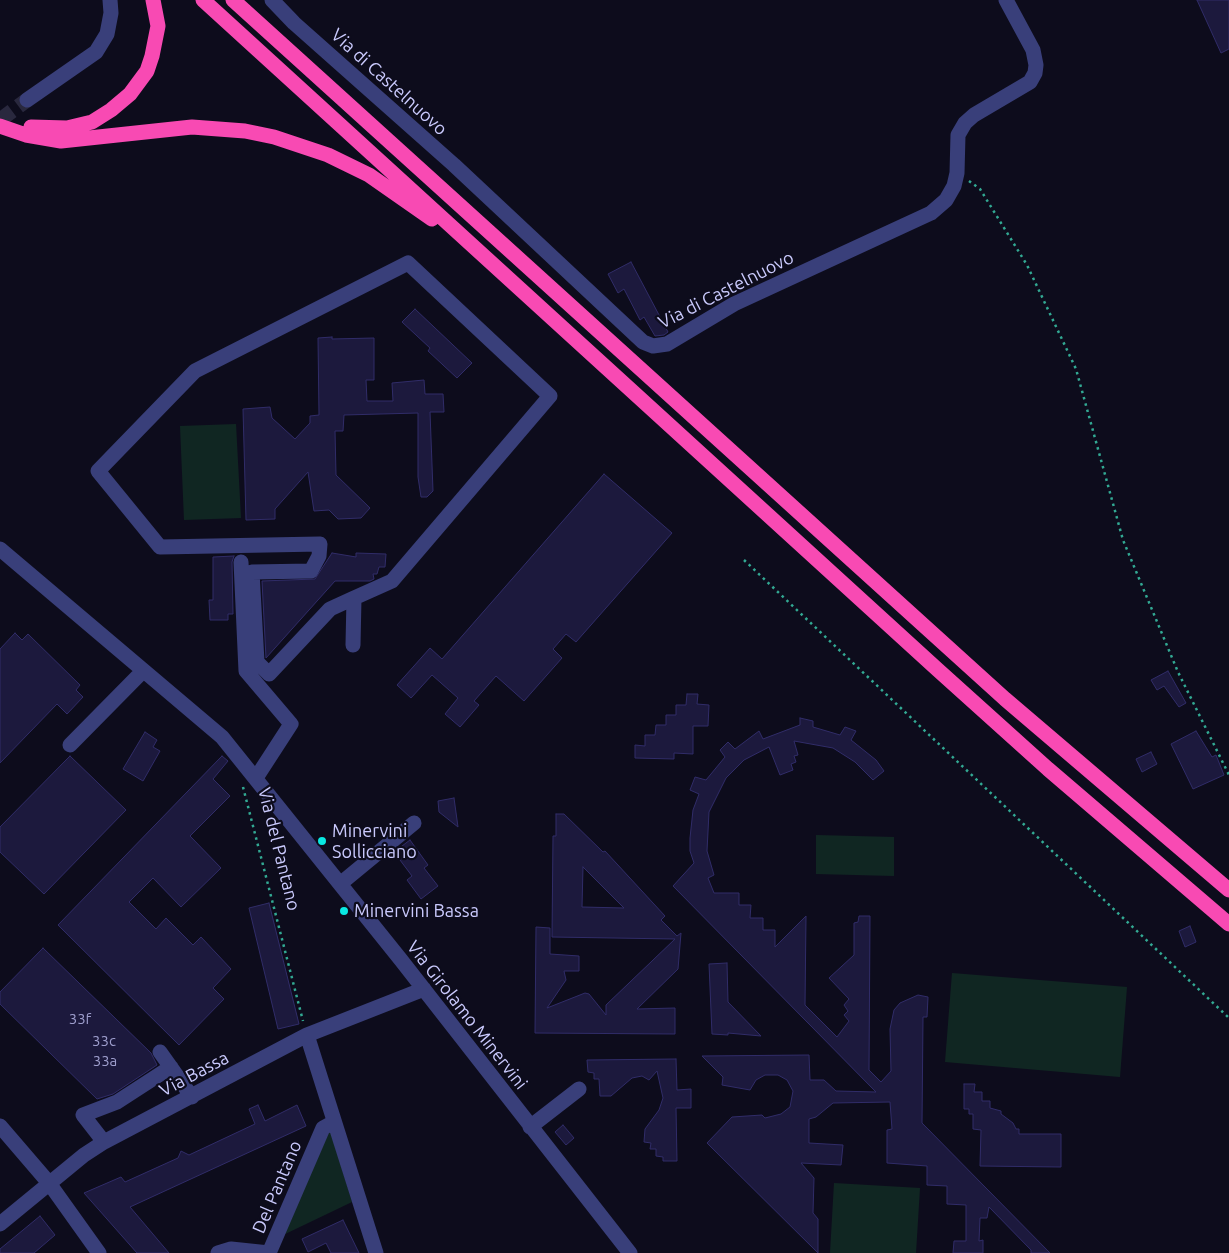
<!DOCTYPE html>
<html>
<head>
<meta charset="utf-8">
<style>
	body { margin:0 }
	canvas { display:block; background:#0d0c1c }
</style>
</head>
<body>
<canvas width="1229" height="1253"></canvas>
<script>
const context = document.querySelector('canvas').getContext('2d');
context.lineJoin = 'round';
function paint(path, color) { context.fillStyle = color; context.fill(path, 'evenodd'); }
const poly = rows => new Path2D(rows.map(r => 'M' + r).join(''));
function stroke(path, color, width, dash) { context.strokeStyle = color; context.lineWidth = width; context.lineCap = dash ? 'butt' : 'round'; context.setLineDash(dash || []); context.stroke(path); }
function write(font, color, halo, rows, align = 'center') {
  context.font = font + ' Ubuntu,sans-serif'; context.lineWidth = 4.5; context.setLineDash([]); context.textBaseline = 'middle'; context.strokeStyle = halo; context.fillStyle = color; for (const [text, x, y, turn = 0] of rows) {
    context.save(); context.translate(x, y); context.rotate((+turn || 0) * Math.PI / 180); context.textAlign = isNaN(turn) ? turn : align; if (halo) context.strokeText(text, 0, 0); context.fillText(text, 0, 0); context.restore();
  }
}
paint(poly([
	[236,424,241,518,184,520,180,426],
	[816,835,894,837,894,876,816,874],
	[952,973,1127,987,1120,1077,945,1062],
	[330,1130,352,1202,281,1236],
	[834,1183,920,1188,916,1253,830,1253]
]), '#102622');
const building = poly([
	[1197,0,1229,0,1229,49,1221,53,1197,0],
	[631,262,668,332,664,335,655,336,644,317,640,320,624,289,618,293,608,274,631,262],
	[415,309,472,363,457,378,428,351,430,348,402,322,415,309],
	[332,337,332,339,374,338,374,380,366,380,367,401,393,401,392,383,424,380,425,394,443,394,444,412,430,412,433,491,427,497,421,497,418,477,418,413,344,415,343,431,335,431,336,475,370,508,361,518,338,519,329,510,314,511,308,472,275,509,275,519,246,520,243,409,270,407,272,418,295,439,310,423,310,416,319,415,318,338,332,337],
	[604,474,672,533,576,642,566,634,553,649,562,658,524,701,496,676,474,701,479,705,460,727,445,714,458,698,432,675,411,698,397,685,430,648,442,659,604,474],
	[332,553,356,557,356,553,386,554,385,567,379,567,377,574,373,574,374,579,370,581,335,581,266,658,262,581,315,579,332,553],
	[234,556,232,562,233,614,228,614,228,620,210,620,209,600,213,600,213,557,234,556],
	[15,633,22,640,28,634,80,685,76,690,83,697,67,714,57,704,0,763,0,649,15,633],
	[1168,671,1186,703,1179,707,1164,686,1157,690,1151,680,1168,671],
	[687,694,698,694,697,704,709,705,708,726,693,726,693,754,674,753,674,759,635,758,635,745,645,746,645,735,655,735,656,725,666,725,666,715,676,715,676,705,686,705,687,694],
	[800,718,813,721,813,727,840,735,845,727,856,731,851,740,876,760,884,771,873,780,855,762,833,748,794,741,798,755,794,756,796,762,791,764,793,770,780,775,769,747,744,760,726,778,709,812,707,851,714,875,708,878,714,893,739,893,739,905,751,905,750,918,763,918,763,930,775,930,775,947,806,916,805,1005,837,1037,849,1021,844,1015,848,1011,844,1005,849,999,829,978,854,955,854,923,858,922,859,916,870,916,869,1070,881,1082,891,1071,890,1029,894,1010,900,1003,918,995,928,997,927,1017,923,1017,922,1123,1050,1253,1031,1253,1031,1250,989,1207,987,1218,980,1218,979,1241,983,1240,983,1253,953,1253,954,1241,966,1241,966,1205,947,1204,947,1186,927,1185,927,1166,887,1163,887,1130,892,1129,890,1102,833,1103,816,1117,809,1119,809,1143,843,1145,841,1165,801,1163,814,1178,813,1213,818,1219,818,1253,707,1143,732,1117,762,1115,765,1118,781,1114,790,1107,793,1091,787,1080,778,1075,765,1075,756,1080,750,1090,722,1085,723,1077,702,1056,809,1055,810,1080,824,1080,836,1091,876,1092,673,886,694,863,690,851,690,838,693,810,699,794,690,790,695,777,706,780,725,757,720,750,728,742,735,749,759,731,763,739,800,725,800,718],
	[1196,731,1212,757,1216,755,1224,775,1193,789,1171,744,1196,731],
	[145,732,157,740,153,747,160,751,143,781,123,769,145,732],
	[1151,752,1157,764,1142,772,1136,759,1151,752],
	[70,756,126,810,44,894,0,852,0,827,70,756],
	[222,756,228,761,213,779,230,796,190,836,221,868,181,907,153,878,129,902,156,929,166,918,193,945,201,937,231,969,213,988,224,999,179,1045,58,925,222,756],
	[454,798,458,827,439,812,438,801,454,798],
	[556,814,564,814,603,852,605,851,665,916,661,920,677,936,681,933,678,969,637,1009,675,1008,675,1034,535,1033,536,927,550,928,550,954,579,956,579,971,564,971,566,980,547,1008,585,993,589,994,606,1015,606,1005,675,939,552,937,553,836,556,836,556,814],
	[583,867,624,908,582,907,583,867],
	[410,840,428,865,424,868,438,886,421,899,407,880,412,876,394,852,410,840],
	[269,903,299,1024,278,1029,249,908,269,903],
	[1190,926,1196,942,1185,947,1179,931,1190,926],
	[43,948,151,1053,157,1065,113,1094,97,1099,0,1004,0,992,43,948],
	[727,963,728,1002,761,1036,728,1033,728,1035,712,1034,709,964,727,963],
	[676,1059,677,1090,691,1089,691,1108,676,1108,677,1161,663,1161,663,1157,656,1156,656,1149,650,1149,651,1143,644,1142,645,1129,659,1110,663,1098,657,1071,649,1080,642,1076,632,1078,611,1096,600,1096,599,1079,594,1079,594,1073,588,1072,587,1060,676,1059],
	[964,1084,975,1084,974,1092,982,1092,982,1101,990,1101,990,1108,1001,1111,1001,1114,1013,1123,1016,1129,1019,1129,1019,1134,1061,1134,1061,1167,980,1166,981,1130,973,1129,973,1114,969,1114,969,1109,964,1109,964,1084],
	[258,1105,265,1121,297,1105,306,1126,130,1207,169,1253,137,1253,84,1193,121,1177,125,1182,178,1158,181,1151,189,1155,255,1124,249,1109,258,1105],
	[563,1125,574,1138,566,1145,555,1132,563,1125],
	[40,1216,55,1235,34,1253,0,1253,0,1249,40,1216],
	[343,1220,359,1253,331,1253,326,1243,308,1252,302,1239,343,1220]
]);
paint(building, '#1c193d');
stroke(building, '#302c68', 1);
stroke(poly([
	[0,120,27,100]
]), '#29283e', 15, [15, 8]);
stroke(poly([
	[969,181,980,189,1027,265,1076,369,1123,540,1178,672,1229,775],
	[744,560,1229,1018],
	[243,787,303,1021]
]), '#32a993', 2.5, [2.5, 4]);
stroke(poly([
	[272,0,294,23,454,165,643,342,653,346,667,344,734,304,931,213,946,200,954,186,957,173,958,135,965,123,974,115,1030,82,1035,73,1036,65,1033,50,1006,0],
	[27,100,96,52,107,34,111,13,110,0],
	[0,549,222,737,401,960,630,1253],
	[241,562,246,671,291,724,256,778],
	[353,645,354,598,330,609,269,674,257,662,252,572,311,571,319,556,320,544,160,547,98,471,195,371,408,263,550,396,392,581,354,598],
	[70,745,143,671],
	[340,884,414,823],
	[307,1035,376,1253],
	[160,1052,192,1097],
	[0,1126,49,1183,99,1253],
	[530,1127,579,1089],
	[104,1142,83,1115,117,1102,171,1067],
	[0,1224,84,1155,104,1142,307,1035,424,989],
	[218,1253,231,1249,269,1253,323,1128,334,1122]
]), '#393f7a', 15);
stroke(poly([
	[203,0,938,670,1048,769,1229,924],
	[233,0,1005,699,1229,890],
	[0,126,26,135,61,141,192,127,245,131,274,137,328,155,369,175,432,219],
	[31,127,67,128,92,122,111,110,130,94,147,71,152,56,158,26,153,0]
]), '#f84ab3', 15);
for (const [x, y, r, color] of [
	[322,841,5,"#09e9e3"],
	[344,911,5,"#09e9e3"]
]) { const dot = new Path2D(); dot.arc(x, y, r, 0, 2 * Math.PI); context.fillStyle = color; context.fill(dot); stroke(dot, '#0d0c1c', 2); }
write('15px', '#9e9ecd', null, [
	["33f",80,1019],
	["33c",104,1041],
	["33a",105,1061]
]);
write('18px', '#cacafd', '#0d0c1c', [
	["Via di Castelnuovo",389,82,42],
	["Via di Castelnuovo",726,290,-27],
	["Via del Pantano",279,849,76],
	["Via Girolamo Minervini",467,1015,52],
	["Via Bassa",194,1074,-28],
	["Del Pantano",277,1187,-67]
]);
write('18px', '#cacafd', '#0d0c1c', [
	["Minervini",332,831],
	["Sollicciano",332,852],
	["Minervini Bassa",354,911]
], 'left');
</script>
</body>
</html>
